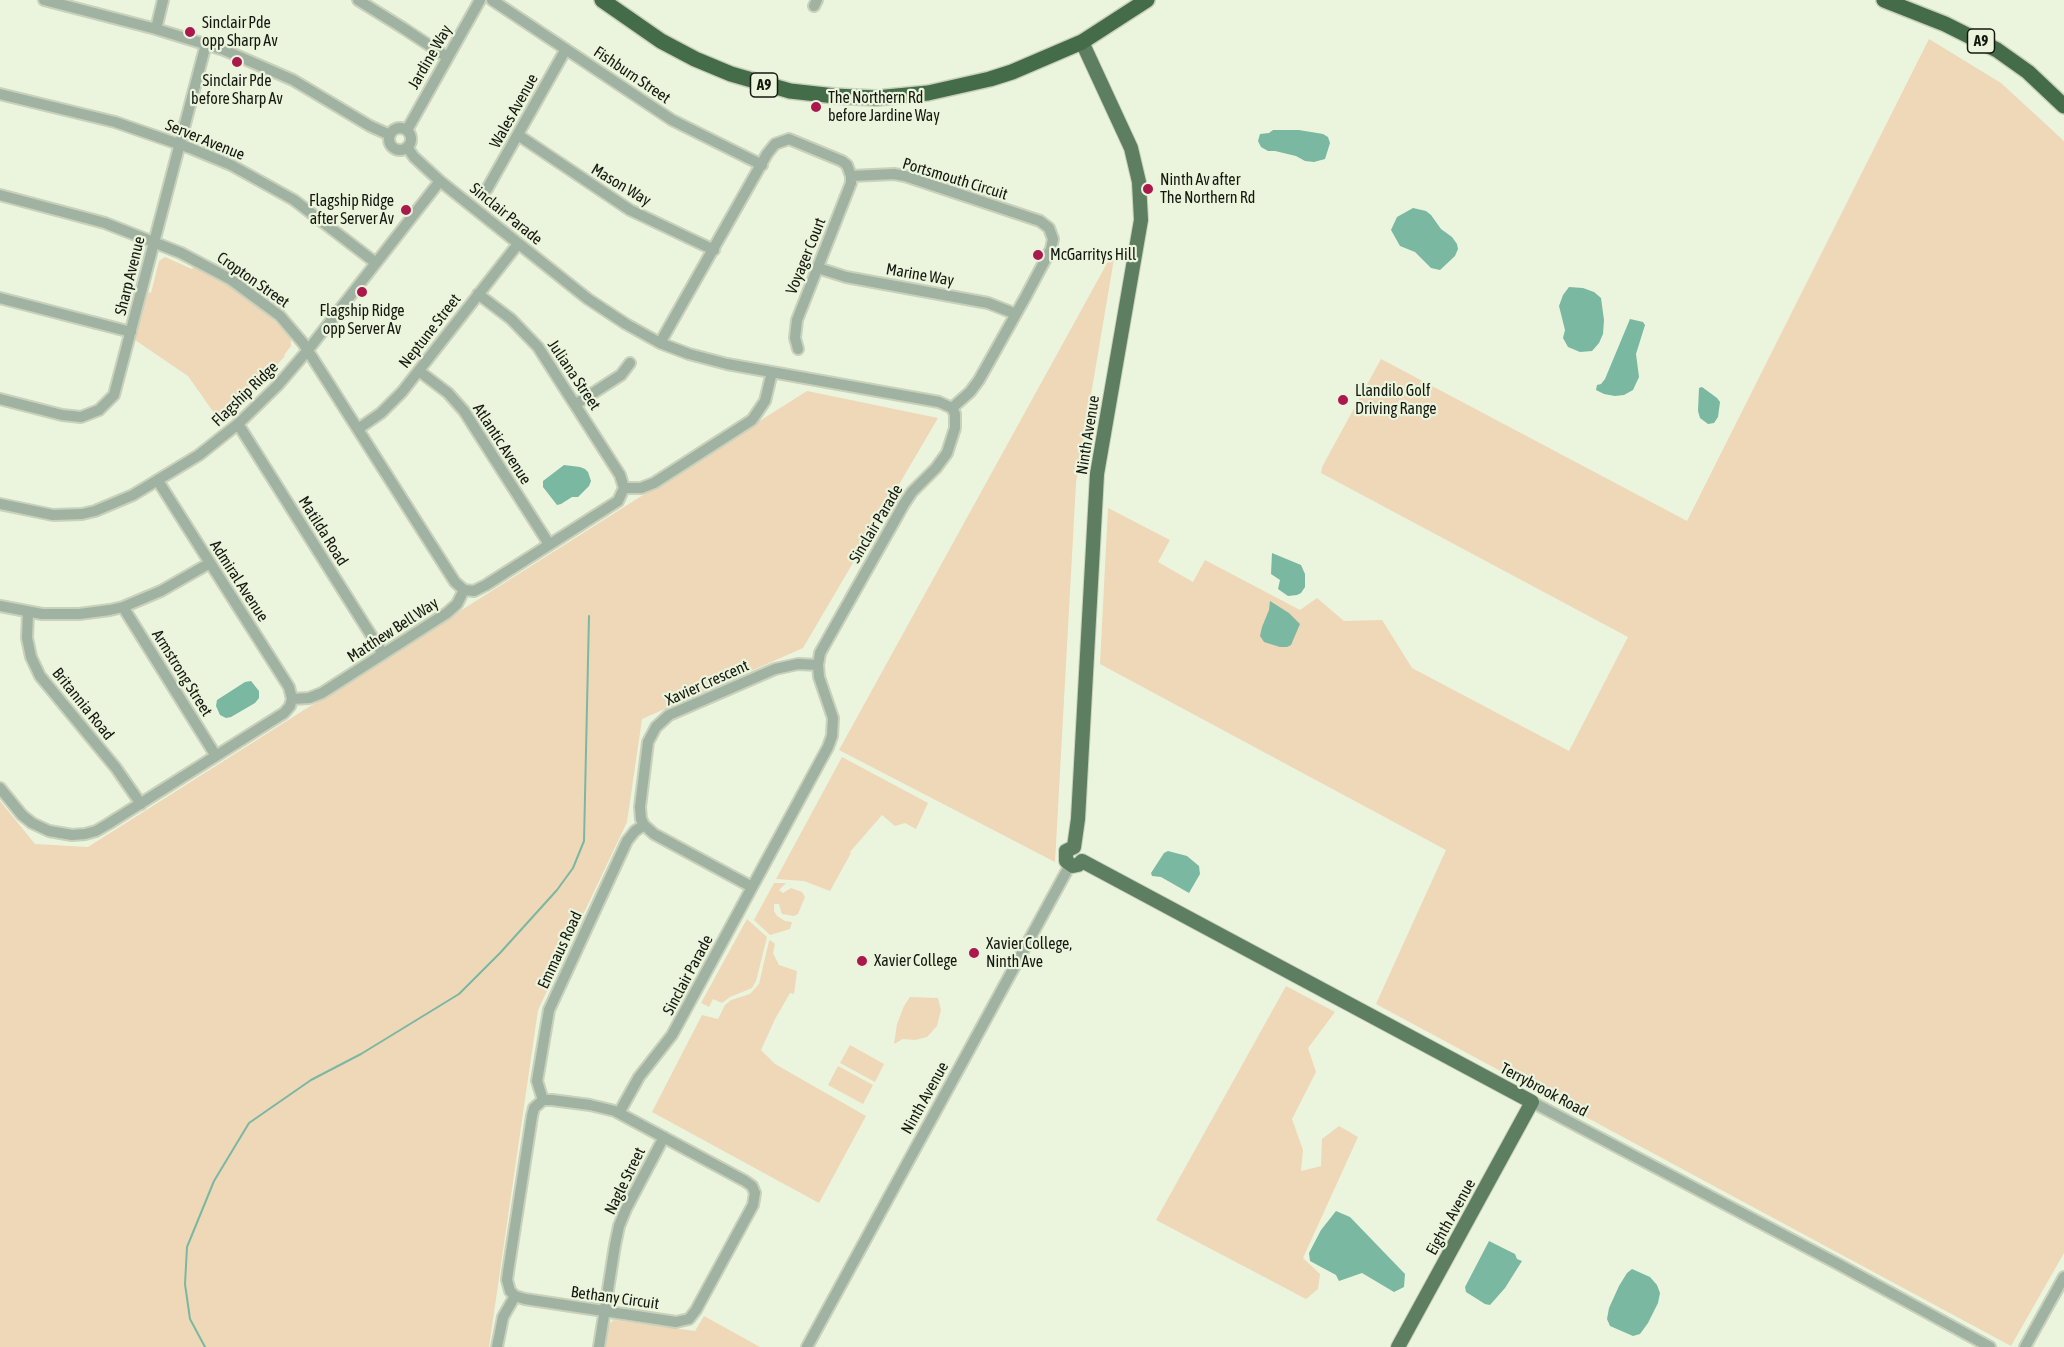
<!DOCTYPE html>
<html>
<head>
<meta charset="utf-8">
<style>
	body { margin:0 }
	canvas { display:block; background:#ebf4dc }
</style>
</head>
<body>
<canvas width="2064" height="1347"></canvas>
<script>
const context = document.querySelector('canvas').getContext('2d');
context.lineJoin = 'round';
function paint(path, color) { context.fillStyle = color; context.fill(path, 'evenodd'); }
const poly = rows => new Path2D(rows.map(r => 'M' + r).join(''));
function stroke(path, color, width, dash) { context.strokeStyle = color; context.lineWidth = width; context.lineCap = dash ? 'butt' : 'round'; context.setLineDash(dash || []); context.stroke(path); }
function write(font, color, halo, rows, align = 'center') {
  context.font = font + ' "Asap Condensed",sans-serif'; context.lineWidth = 4.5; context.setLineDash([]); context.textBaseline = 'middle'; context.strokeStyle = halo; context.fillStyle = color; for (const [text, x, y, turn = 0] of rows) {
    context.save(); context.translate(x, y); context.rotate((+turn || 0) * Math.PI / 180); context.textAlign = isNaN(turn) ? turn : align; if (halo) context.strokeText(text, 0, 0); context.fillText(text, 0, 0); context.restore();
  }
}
paint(poly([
	[1929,39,2001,83,2064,141,2064,1253,2011,1346,1376,1004,1446,850,1100,664,1108,508,1170,540,1158,562,1193,582,1205,560,1300,610,1317,598,1344,621,1382,620,1412,668,1569,751,1628,637,1321,473,1322,467,1381,359,1687,521],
	[1116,247,1076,483,1055,862,839,750],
	[165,257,192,269,194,266,241,293,260,307,291,337,291,346,284,355,285,356,244,400,219,420,188,376,135,340,148,292,151,293,159,261],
	[807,391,938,418,803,648,642,719,627,822,538,1010,489,1347,0,1347,0,801,35,844,88,847],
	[842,757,928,803,916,829,905,823,895,826,882,815,850,852,851,853,830,891,804,881,776,879],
	[774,883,786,883,779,890,783,893,791,888,802,892,805,897,798,914,794,916,782,914,779,904,774,904,774,911,777,916,785,921,792,922,790,929,770,935,754,920],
	[747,919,767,937,756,981,752,988,730,997,722,1003,713,999,709,1007,701,1003],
	[770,940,775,944,773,953,779,965,797,971,794,994,790,993,775,1019,761,1050,775,1064,866,1116,819,1203,652,1112,702,1015,718,1019,725,1005,731,1000,750,994,759,984,769,941],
	[1286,986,1335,1012,1308,1048,1316,1072,1292,1119,1303,1150,1301,1171,1321,1166,1322,1139,1339,1126,1358,1137,1303,1258,1320,1274,1318,1289,1306,1299,1156,1220],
	[910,997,938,998,941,1010,937,1026,927,1037,915,1040,903,1039,894,1044,897,1024,904,1006],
	[850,1045,884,1064,875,1082,840,1063],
	[838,1066,873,1085,863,1104,828,1085],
	[704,1316,760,1347,605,1347,608,1327,611,1322,614,1320,695,1331]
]), '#eed8b8');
paint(poly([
	[1273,130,1299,130,1323,134,1328,137,1330,143,1325,159,1314,162,1305,161,1296,156,1275,151,1268,151,1261,147,1258,141,1260,134,1269,133],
	[1413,208,1426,211,1431,215,1441,229,1452,237,1457,244,1458,249,1455,256,1440,270,1431,268,1415,252,1400,246,1391,230,1397,217],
	[1569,287,1583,288,1594,292,1601,298,1604,320,1603,334,1599,343,1592,351,1580,352,1568,347,1563,338,1565,330,1559,306,1563,295],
	[1630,319,1643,322,1645,325,1636,354,1639,377,1633,390,1624,395,1615,396,1604,394,1596,390,1597,385,1601,384,1605,379],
	[1702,387,1717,398,1720,402,1718,417,1714,423,1708,424,1700,418,1698,411,1699,388],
	[564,465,580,467,585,469,588,472,591,481,589,486,578,497,572,497,561,504,557,505,543,487,543,481],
	[1272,553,1301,565,1305,574,1305,587,1301,593,1297,595,1288,596,1278,589,1280,580,1271,574],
	[1270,601,1289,613,1300,624,1291,645,1287,647,1280,647,1264,642,1260,636,1262,627,1269,610],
	[251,681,259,691,259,698,255,703,231,717,226,718,220,715,216,706,217,700,245,682],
	[1168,851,1187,856,1199,866,1200,874,1189,893,1161,877,1152,876,1151,873,1164,853],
	[1336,1211,1350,1217,1405,1274,1404,1287,1394,1292,1362,1273,1339,1281,1336,1275,1310,1261,1309,1253,1321,1230],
	[1489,1241,1515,1254,1517,1259,1522,1261,1505,1288,1490,1305,1485,1304,1466,1292,1465,1287],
	[1632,1269,1650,1277,1657,1285,1660,1293,1658,1303,1648,1323,1640,1334,1633,1336,1610,1326,1607,1319,1609,1308,1619,1286,1627,1273]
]), '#7ab8a2');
stroke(poly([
	[205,1347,190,1319,185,1284,187,1247,214,1181,249,1123,311,1080,361,1054,459,994,500,953,557,890,573,868,584,841,589,616]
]), '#7ab8a2', 2);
const minor = poly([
	[44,0,156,29,224,50,293,80,370,126,390,135],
	[358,0,403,28,447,57],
	[492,0,672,120,762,165],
	[814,6,817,0],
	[156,29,163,0],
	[0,94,115,122,190,148,231,165,294,200,376,263],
	'389 139a11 11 0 1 1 22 0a11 11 0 1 1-22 0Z',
	[407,130,480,0],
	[518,135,630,210,714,250],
	[407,147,414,157,440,181,588,299,626,324,660,343,689,354,727,364,939,402,952,408,955,414,955,428,947,453,936,468,912,492,904,504,820,653,818,665,819,677,833,718,832,736,828,747,672,1035,639,1077,619,1113],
	[487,189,566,49],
	[0,195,105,223,181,253,230,279,280,316,303,343,455,582,464,590],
	[818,268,846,277,988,303,1016,314],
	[478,294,511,319,538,347,620,475,624,488],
	[0,298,131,332],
	[660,343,767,154,775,144,789,139,842,161,847,165,851,176,894,174,905,176,1040,221,1049,228,1053,239,1051,249,1026,296,979,380,970,392,952,408],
	[798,349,795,338,797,320,851,183,851,176],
	[419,371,448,393,464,411,549,544],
	[0,399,62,415,81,417,99,410,114,395,206,44],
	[576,404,621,375,630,363],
	[238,424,383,654],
	[358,429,381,413,402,392,518,244],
	[158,481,289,687,292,699],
	[0,504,53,515,82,514,95,511,133,495,199,455,238,424,278,385,308,350,440,181],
	[0,606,42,614,79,614,110,610,123,607,161,591,210,563],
	[123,607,216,756],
	[28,613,27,638,31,657,40,676,116,768,141,804],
	[0,788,22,815,32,823,49,831,72,835,85,834,96,831,108,824,284,713,290,706,292,699,309,698,322,693,447,613,457,604,464,590,474,591,486,585,618,501,624,488,641,488,654,483,752,420,765,401,772,372],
	[752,887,654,834,644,825,641,819,640,807,648,742,656,727,669,715,775,669,798,664,818,665],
	[543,1100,552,1100,590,1105,615,1111,745,1181,752,1186,755,1193,753,1205,696,1310,689,1319,676,1322,525,1299,515,1296,510,1291,507,1280,508,1272,532,1116,534,1108,543,1100],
	[543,1100,537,1081,549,1010,627,841,635,831,644,825],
	[1532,1102,1838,1264,1990,1347],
	[497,1347,503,1317,515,1296],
	[599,1347,615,1245,619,1226,626,1209,664,1137],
	[807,1347,1070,865],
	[2025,1347,2064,1277]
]);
const major = poly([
	[1074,847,1078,819,1097,474,1141,220,1139,182,1131,148,1082,42],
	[1074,847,1066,851,1066,861,1073,866,1078,865,1082,861],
	[1082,861,1532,1102,1398,1347]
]);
const highway = poly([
	[602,0,661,41,695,59,731,74,790,91,835,96,876,98,928,93,990,79,1012,72,1082,42,1147,0],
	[1884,0,1945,24,1997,50,2028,72,2064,106]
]);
stroke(minor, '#c9d1bb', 14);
stroke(major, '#c9d1bb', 16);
stroke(highway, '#c9d1bb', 18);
stroke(minor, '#a0b2a1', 10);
stroke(major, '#5d7e60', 14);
stroke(highway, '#456c48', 15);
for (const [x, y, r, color] of [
	[190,32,6,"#ab184c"],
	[237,62,6,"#ab184c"],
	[816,107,6,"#ab184c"],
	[1148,189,6,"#ab184c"],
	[406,210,6,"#ab184c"],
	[1038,255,6,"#ab184c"],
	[362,292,6,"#ab184c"],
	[1343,400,6,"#ab184c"],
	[974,953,6,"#ab184c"],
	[862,961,6,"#ab184c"]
]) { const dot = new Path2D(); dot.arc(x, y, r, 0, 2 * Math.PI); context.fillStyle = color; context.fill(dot); stroke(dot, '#ebf4dc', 2); }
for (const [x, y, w] of [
	[1981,41,27],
	[764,85,27]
]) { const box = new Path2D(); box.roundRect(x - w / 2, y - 12, w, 24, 4.5); context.fillStyle = '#ebf4dc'; context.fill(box); stroke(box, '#15180f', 1.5); }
write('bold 15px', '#15180f', null, [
	["A9",1981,41],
	["A9",764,85]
]);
write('16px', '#15180f', '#ebf4dc', [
	["Sinclair Pde",202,23],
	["opp Sharp Av",202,41],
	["Sinclair Pde",237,81,"center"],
	["before Sharp Av",237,99,"center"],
	["The Northern Rd",828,98],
	["before Jardine Way",828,116],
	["Ninth Av after",1160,180],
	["The Northern Rd",1160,198],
	["Flagship Ridge",394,201,"right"],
	["after Server Av",394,219,"right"],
	["McGarritys Hill",1050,255],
	["Flagship Ridge",362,311,"center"],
	["opp Server Av",362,329,"center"],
	["Llandilo Golf",1355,391],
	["Driving Range",1355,409],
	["Xavier College,",986,944],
	["Ninth Ave",986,962],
	["Xavier College",874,961]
], 'left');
write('16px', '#15180f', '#ebf4dc', [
	["Jardine Way",430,57,-60],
	["Fishburn Street",632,75,34],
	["Wales Avenue",514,111,-61],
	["Server Avenue",205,140,22],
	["Portsmouth Circuit",955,179,17],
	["Mason Way",621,185,31],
	["Sinclair Parade",506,214,39],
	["Voyager Court",806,256,-68],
	["Marine Way",920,275,10],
	["Sharp Avenue",130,276,-76],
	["Cropton Street",253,280,35],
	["Neptune Street",430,331,-52],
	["Juliana Street",574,375,56],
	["Flagship Ridge",245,394,-44],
	["Ninth Avenue",1088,435,-81],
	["Atlantic Avenue",502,444,57],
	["Sinclair Parade",876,524,-59],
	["Matilda Road",323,531,58],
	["Admiral Avenue",239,581,57],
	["Matthew Bell Way",393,630,-33],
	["Armstrong Street",182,673,58],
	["Xavier Crescent",707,683,-24],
	["Britannia Road",83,704,51],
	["Emmaus Road",560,950,-65],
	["Sinclair Parade",688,975,-62],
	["Terrybrook Road",1544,1090,28],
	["Ninth Avenue",925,1098,-61],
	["Nagle Street",625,1181,-64],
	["Eighth Avenue",1451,1217,-61],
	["Bethany Circuit",615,1298,8]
]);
</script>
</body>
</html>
